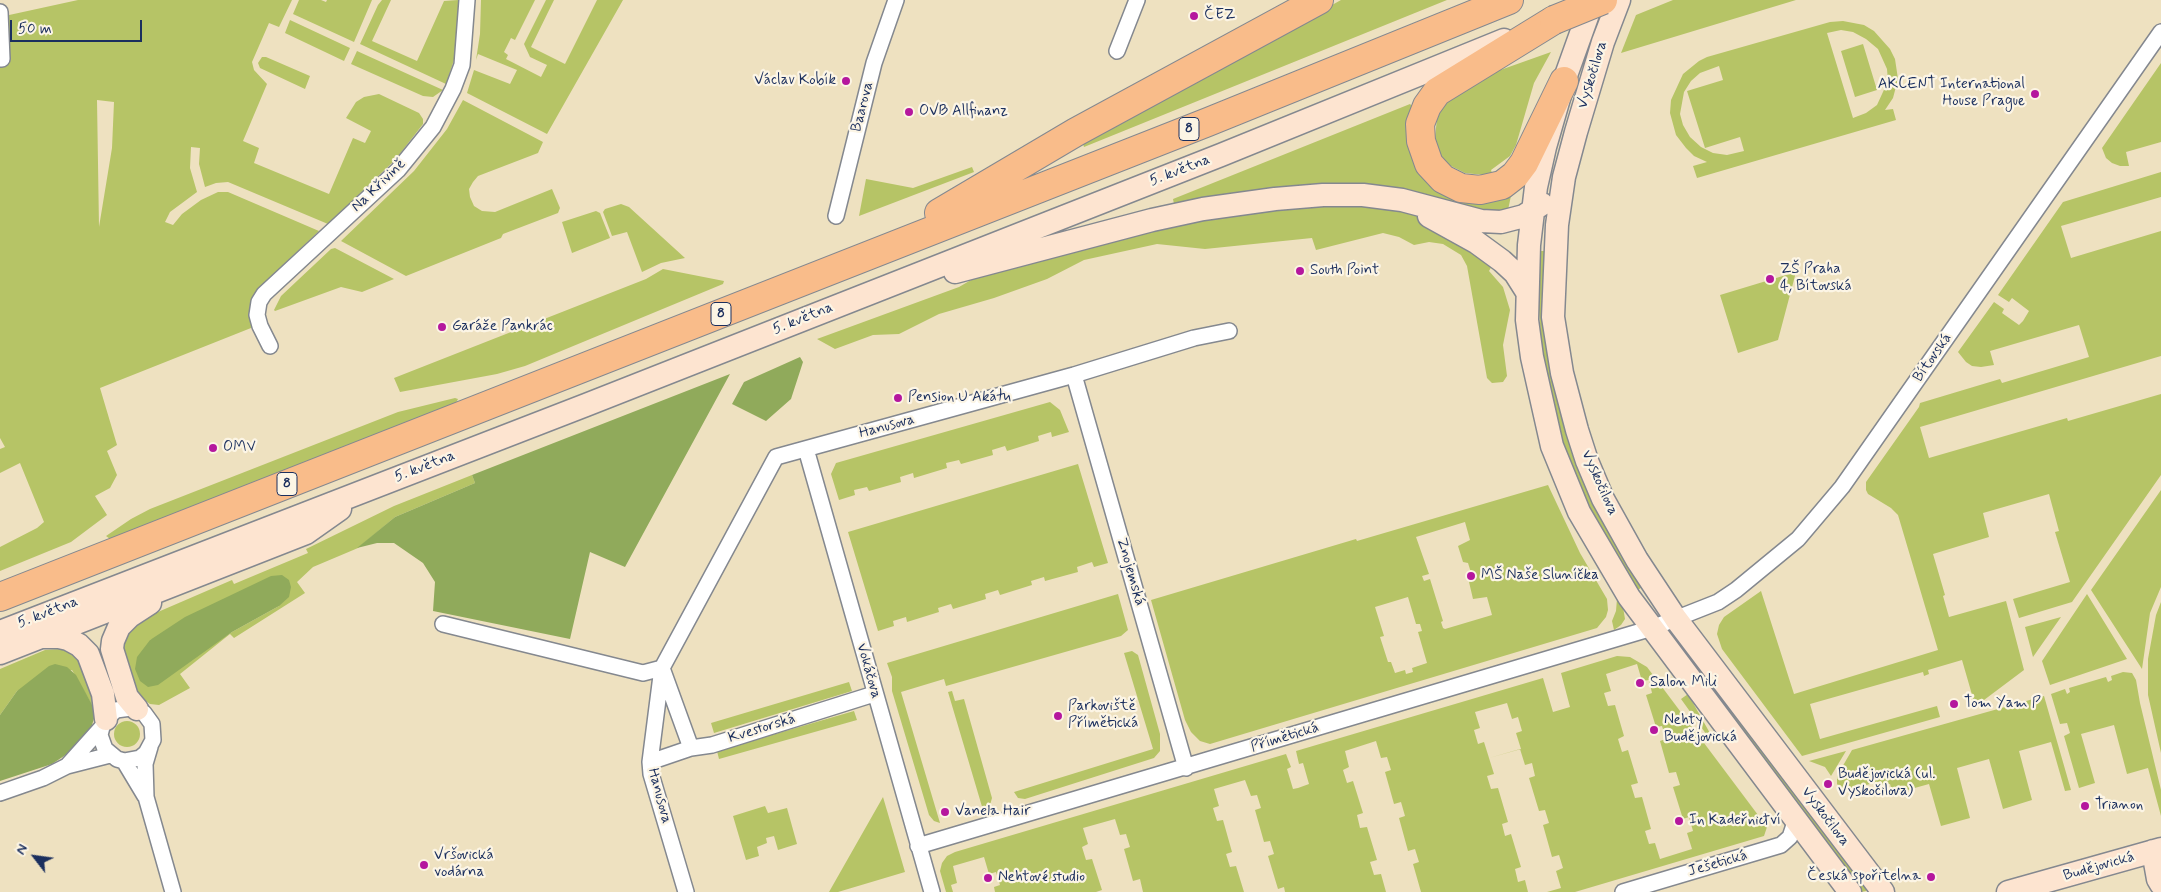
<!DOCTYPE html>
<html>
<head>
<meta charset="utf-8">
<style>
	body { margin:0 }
	#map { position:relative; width:2161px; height:892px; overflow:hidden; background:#eee1c0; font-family:Mynerve,sans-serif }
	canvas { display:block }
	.north { position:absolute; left:10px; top:832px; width:50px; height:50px; -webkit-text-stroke:4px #fcf5e5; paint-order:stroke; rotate:300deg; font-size:14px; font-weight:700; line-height:20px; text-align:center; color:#1b2f5e }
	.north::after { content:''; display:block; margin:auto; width:18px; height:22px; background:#1b2f5e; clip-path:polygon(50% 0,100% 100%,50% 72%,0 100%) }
	.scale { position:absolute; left:10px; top:20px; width:132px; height:22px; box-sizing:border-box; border:2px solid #1b2f5e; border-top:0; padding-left:6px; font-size:15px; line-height:18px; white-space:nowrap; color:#1b2f5e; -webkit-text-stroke:4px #fcf5e5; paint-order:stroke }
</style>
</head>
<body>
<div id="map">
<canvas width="2161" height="892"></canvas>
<div class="north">N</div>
<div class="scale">50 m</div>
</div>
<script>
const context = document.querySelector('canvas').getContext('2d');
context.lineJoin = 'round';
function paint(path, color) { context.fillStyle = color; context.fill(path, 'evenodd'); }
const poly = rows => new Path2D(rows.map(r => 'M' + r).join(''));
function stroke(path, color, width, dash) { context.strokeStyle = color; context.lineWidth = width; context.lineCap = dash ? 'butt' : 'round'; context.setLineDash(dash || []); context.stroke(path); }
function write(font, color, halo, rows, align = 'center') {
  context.font = font + ' Mynerve,sans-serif'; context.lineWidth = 4.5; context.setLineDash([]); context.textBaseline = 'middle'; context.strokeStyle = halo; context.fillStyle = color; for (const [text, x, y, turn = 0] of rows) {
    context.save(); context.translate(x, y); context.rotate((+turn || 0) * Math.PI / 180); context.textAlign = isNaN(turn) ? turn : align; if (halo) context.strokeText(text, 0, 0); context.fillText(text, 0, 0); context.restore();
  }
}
paint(poly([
	[78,0,292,0,279,27,269,23,252,62,254,70,267,84,243,141,259,148,254,163,329,194,353,138,365,143,371,131,346,118,356,102,364,97,379,94,419,113,423,119,423,124,395,160,328,224,228,182,216,183,205,187,199,164,200,148,191,147,190,168,197,192,170,212,165,222,173,225,182,214,201,200,218,192,228,192,319,231,264,283,251,314,251,328,100,388,117,445,107,451,117,475,110,488,95,496,107,515,71,542,0,571,0,547,37,528,44,522,20,463,0,473,0,449,5,447,0,438,0,17],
	[97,100,114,102,112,148,99,227],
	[299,0,321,0,326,2,327,0,372,0,354,42,293,14],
	[382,0,391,0,372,41,417,61,444,1,458,0,459,27,455,57,446,84,360,44,378,5],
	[481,0,535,0,515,40,511,38,504,52,508,55,506,59,541,77,547,65,530,57,524,44,546,0,554,0,531,47,565,64,597,0,623,0,547,134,467,93,474,70,510,84,517,70,478,54,476,60,480,34],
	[1341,0,1447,0,1084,147,1083,144],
	[1673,0,1796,0,1621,53,1636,15],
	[290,20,350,48,344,61,285,33],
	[1843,21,1864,25,1874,31,1890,49,1895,59,1898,79,1893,98,1885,110,1893,109,1896,120,1697,178,1693,166,1707,162,1694,156,1686,148,1676,135,1670,113,1671,100,1683,74,1699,61,1707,57,1830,22],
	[1841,30,1853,32,1866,39,1878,49,1887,69,1888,81,1877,105,1866,113,1853,118,1827,33],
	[1719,66,1723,80,1687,91,1705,148,1740,137,1744,151,1727,155,1713,153,1701,147,1690,137,1683,125,1680,114,1684,92,1691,81,1700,73],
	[1863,44,1877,90,1855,97,1841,51],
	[357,51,443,90,433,97,423,96,351,64],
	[1551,52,1534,83,1516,145,1510,156,1491,170,1492,173,1484,175,1465,173,1449,165,1441,156,1435,138,1437,118,1447,101,1475,79],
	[262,57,266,57,310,76,305,89,260,68,258,63],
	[2161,63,2161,142,2126,152,2129,166,2120,166,2112,163,2106,158,2102,148],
	[463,100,543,142,538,153,478,176,473,182,469,189,470,197,474,206,482,211,495,212,552,189,560,208,558,213,503,234,501,238,406,276,341,241,414,171,447,129],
	[1410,104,1413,107,1416,163,1512,191,1508,210,1494,211,1465,207,1382,186,1349,184,1267,189,1174,204,1173,199],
	[972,167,974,172,859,216,866,179,913,188],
	[2161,172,2161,197,2061,226,2071,258,2161,231,2161,356,1920,427,1929,458,2067,418,2068,421,2161,394,2161,475,2072,602,2019,618,2013,599,2070,582,2055,532,2059,531,2049,494,1983,513,1989,537,1933,554,1945,595,1943,596,1949,617,2006,601,2024,670,1980,703,1975,705,1962,660,1928,670,1929,674,1924,676,1923,672,1810,704,1820,739,1937,706,1940,717,1802,756,1722,649,1717,634,1719,625,1724,617,1761,591,1794,694,1938,650,1898,515,1891,508,1868,494,1866,490,1866,482,1919,407,1920,403,2000,379,2002,383,2089,357,2079,325,1990,351,1994,365,1981,367,1972,366,1966,362,1958,352,1994,302,2004,309,2002,313,2019,325,2023,321,2029,311,2012,298,2009,302,1998,295,2063,202],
	[621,204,629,207,685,258,661,263,642,272,627,232,612,236,603,212,605,209],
	[1344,204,1391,209,1413,215,1431,222,1493,264,1489,271,1503,287,1510,310,1503,345,1507,376,1503,382,1492,383,1487,378,1467,266,1461,255,1443,244,1429,242,1414,245,1399,237,1383,233,1316,250,1312,238,1205,249,1157,244,1084,260,1047,279,994,298,939,314,899,334,873,335,835,349,817,339,959,287,971,280,1098,242,1235,214],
	[596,211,600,213,610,238,572,253,562,222],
	[335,248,394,279,362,292,341,287,275,311,274,310,281,296,331,249],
	[1539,251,1546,251,1546,312,1643,586,1637,591,1594,519,1578,484,1559,431,1542,351,1538,296],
	[663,269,724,281,723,284,525,366,497,374,400,392,394,378,646,279],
	[1796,272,1778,340,1738,353,1720,295],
	[455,398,458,399,456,403,110,539,106,536,131,519,150,509,398,412],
	[1050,402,1060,410,1069,432,1052,437,1051,432,1038,436,1039,441,1007,451,1005,446,992,450,993,455,961,464,959,460,946,463,947,468,914,478,913,473,900,477,901,482,869,491,867,487,854,490,855,495,839,500,831,474,836,463],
	[1078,464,1108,563,1094,567,1092,562,1077,567,1078,572,1045,581,1044,577,1031,581,1032,585,1000,595,998,590,985,594,986,599,953,609,951,604,938,608,939,612,907,622,906,617,893,621,894,626,878,631,848,532],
	[472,475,475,483,395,517,358,548,313,567,297,582,305,593,234,638,230,634,180,674,190,688,159,705,150,704,136,694,122,642,126,632,144,618,232,580,234,584,308,553,306,549,394,506],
	[279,606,232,632,205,649,150,640],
	[1548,485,1580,553,1607,599,1608,610,1606,617,1597,628,1210,744,1200,741,1191,732,1185,720,1151,600,1356,539,1357,541],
	[1465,522,1470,540,1458,546,1463,562,1468,563,1473,579,1469,582,1473,599,1487,597,1492,615,1445,629,1443,628,1441,622,1443,621,1430,579,1424,581,1422,576,1429,574,1416,537],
	[1408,597,1416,624,1420,624,1422,631,1418,632,1427,663,1412,668,1413,672,1406,674,1405,670,1395,673,1391,662,1388,662,1380,637,1384,636,1375,607],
	[2161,490,2161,587,2150,613,2142,669,2091,590],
	[1118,594,1128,630,1121,636,946,686,944,679,901,692,940,823,934,821,929,815,892,691,892,677,887,663],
	[2087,594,2127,659,2050,685,2042,661],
	[1617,599,1623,607,1625,619,1621,625,1614,630,1612,621,1616,611],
	[2161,602,2161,753,2148,695,2148,659,2156,615],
	[2061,617,2033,657,2025,627],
	[60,649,74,652,84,666,96,712,72,670,17,691,0,715,0,669,45,650],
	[1132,651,1138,655,1160,734,1160,751,1154,758,1025,799,1018,798,1014,792,1153,749,1124,653],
	[1691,655,1867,888,1866,891,1861,892,1686,657],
	[1617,656,1630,657,1647,667,1767,827,1764,836,1575,892,1547,892,1561,888,1556,871,1563,868,1559,855,1552,857,1543,825,1549,823,1545,810,1539,811,1529,778,1535,776,1532,763,1525,765,1520,749,1489,758,1494,774,1487,776,1491,789,1498,788,1508,822,1502,824,1505,836,1511,834,1521,867,1515,869,1518,882,1525,880,1528,892,1421,892,1413,864,1419,862,1415,849,1408,851,1399,818,1405,816,1401,802,1394,804,1385,772,1391,770,1387,757,1381,758,1376,741,1345,751,1349,767,1343,770,1347,783,1353,781,1363,813,1357,815,1360,828,1367,827,1377,860,1370,862,1374,875,1381,874,1386,892,1285,892,1284,887,1278,889,1268,856,1274,854,1270,841,1264,842,1255,810,1261,808,1257,795,1251,796,1245,780,1214,789,1219,806,1213,808,1217,821,1223,820,1232,852,1226,854,1230,867,1236,866,1244,892,1143,892,1140,879,1133,881,1124,849,1130,847,1126,834,1120,835,1115,819,1083,828,1088,844,1082,847,1086,860,1092,859,1102,890,1096,892,995,892,994,887,1000,885,996,872,989,874,984,857,953,866,957,883,951,885,953,892,946,892,940,871,942,863,947,856,955,852,1286,754,1291,767,1287,769,1293,789,1298,788,1309,784,1303,763,1299,764,1296,751,1543,678,1553,712,1570,707,1561,673],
	[1637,664,1642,681,1649,680,1652,693,1646,695,1656,727,1662,726,1666,739,1660,741,1669,773,1676,772,1680,785,1673,787,1683,819,1689,817,1693,831,1687,833,1692,849,1660,859,1655,843,1649,844,1645,831,1651,829,1642,797,1635,798,1631,785,1638,783,1628,750,1622,752,1618,739,1624,736,1615,705,1608,706,1604,693,1611,691,1606,674],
	[1507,703,1512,719,1518,717,1522,731,1516,733,1521,749,1489,758,1484,742,1478,744,1474,730,1480,728,1475,712],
	[2123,672,2132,673,2136,680,2140,703,2161,790,2161,816,2148,768,2127,774,2114,725,2081,734,2095,783,2079,788,2064,736,2070,733,2067,723,2060,724,2051,694,2065,689,2067,694,2070,692,2069,688,2106,677,2108,682,2112,680,2111,676],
	[849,682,852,691,714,733,711,723],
	[952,691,955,701,964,699,992,798,990,805,983,810,948,692],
	[1688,694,1711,735,1709,738,1681,699],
	[2044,696,2071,790,2065,791,2051,742,2019,751,2032,800,2003,809,1989,759,1957,768,1970,818,1941,826,1929,784,1893,794,1890,784,1883,785,1881,781,1844,791,1837,784,1837,776,1852,750],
	[854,711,857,720,719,759,717,751],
	'114 734a13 13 0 1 1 26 0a13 13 0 1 1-26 0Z',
	[1846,751,1831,776,1825,767,1809,761],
	[883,797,905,872,838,892,829,892],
	[765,806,768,813,787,808,797,844,778,850,774,836,766,838,767,843,757,847,759,856,746,860,733,816]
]), '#b6c466');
paint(poly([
	[800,357,803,362,791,399,766,421,732,404,744,382],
	[730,374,625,567,590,552,570,639,433,611,435,582,423,563,394,543,377,543,357,548,395,517,475,483,472,475],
	[282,575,289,580,291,587,289,597,279,606,232,632,158,685,148,687,140,681,135,669,137,657,150,640,185,617,271,576],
	[55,664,67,667,76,675,96,712,89,735,82,744,52,764,0,781,0,715,17,691,49,666]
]), '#90aa5b');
const street = poly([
	[1117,51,1137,0],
	[0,59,2,59,0,12],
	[836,216,874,63,896,0],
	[270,346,260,326,257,315,259,302,264,294,398,170,433,127,453,89,462,65,467,0],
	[1074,375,1186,768],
	[806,449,932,892],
	[443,624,643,673,662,668,691,748],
	[150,747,145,764,146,797,173,892],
	[124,761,145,796],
	[650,762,691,748,712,745,874,694],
	[67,766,102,727,106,719,116,710,131,708,144,713,152,724,153,740,146,753,140,758,124,761,117,759,105,749,100,735,102,727],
	[0,793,43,778,67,766,110,755],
	[918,846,1652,628,1718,602,1736,590,1798,539,1842,487,2161,32],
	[686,892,651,774,650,762,662,668,776,457,1074,375,1194,338,1229,331],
	[1623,892,1781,845,1790,837,1794,825,1793,817]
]);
const secondary = poly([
	[1593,0,1564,81,1545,147,1536,187,1529,245,1527,320,1532,357,1552,446,1579,512,1629,597,1850,892],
	[1619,0,1603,42,1576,132,1564,177,1557,225,1553,317,1562,373,1577,430,1587,461,1603,499,1637,560,1676,619,1883,892],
	[1429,216,1476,242,1502,261,1515,273,1527,292],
	[955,272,1152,220,1203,209,1275,199,1323,195,1363,195,1402,200,1481,221,1501,222,1524,216,1542,204],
	[0,632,586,405,1221,155,1504,40],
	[43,637,59,637,68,639,79,645,88,654,103,694,106,719],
	[0,653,306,533,340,509],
	[137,709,127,697,112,649,113,641,119,627,130,616,150,603],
	[2153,851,2158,879,2161,884],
	[2008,892,2161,849]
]);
const highway = poly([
	[1554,20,1437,92,1427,106,1420,124,1421,141,1429,164,1443,179,1461,188,1480,190,1502,185,1515,175,1524,163,1564,81],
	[939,213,1076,132,1319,0],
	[0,597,1208,122,1509,0]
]);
stroke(street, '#84888f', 18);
stroke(secondary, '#84888f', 25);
stroke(highway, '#84888f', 30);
stroke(street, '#fff', 15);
stroke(secondary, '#fde4d0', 22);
stroke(highway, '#f9bc8a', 28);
const highwayBridge = poly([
	[1554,20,1603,0]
]);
stroke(highwayBridge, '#84888f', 30, []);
stroke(highwayBridge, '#f9bc8a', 28);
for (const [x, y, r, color] of [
	[1194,16,5,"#b5179e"],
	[846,81,5,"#b5179e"],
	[2035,94,5,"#b5179e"],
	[909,112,5,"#b5179e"],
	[1300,271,5,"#b5179e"],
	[1770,279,5,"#b5179e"],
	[442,327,5,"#b5179e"],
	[898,398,5,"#b5179e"],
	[213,448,5,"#b5179e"],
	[1471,576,5,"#b5179e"],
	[1640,683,5,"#b5179e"],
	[1954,704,5,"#b5179e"],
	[1058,716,5,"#b5179e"],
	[1654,730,5,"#b5179e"],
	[1828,784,5,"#b5179e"],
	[2085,806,5,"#b5179e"],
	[945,812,5,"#b5179e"],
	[1679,821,5,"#b5179e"],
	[424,865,5,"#b5179e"],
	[1931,877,5,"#b5179e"],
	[988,878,5,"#b5179e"]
]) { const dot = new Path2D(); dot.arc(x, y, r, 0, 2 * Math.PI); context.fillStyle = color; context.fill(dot); stroke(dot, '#fcf5e5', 2); }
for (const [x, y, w] of [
	[1189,129,20],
	[721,314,20],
	[287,484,20]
]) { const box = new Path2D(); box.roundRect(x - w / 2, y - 11.5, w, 23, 4); context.fillStyle = '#fcf5e5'; context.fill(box); stroke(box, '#1b2f5e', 1); }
write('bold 14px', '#1b2f5e', null, [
	["8",1189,129],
	["8",721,314],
	["8",287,484]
]);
write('15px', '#1b2f5e', '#fcf5e5', [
	["ČEZ",1204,16],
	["Václav Kobík",836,81,"right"],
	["AKCENT International",2025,85,"right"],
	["House Prague",2025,102,"right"],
	["OVB Allfinanz",919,112],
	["ZŠ Praha",1780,270],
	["4, Bítovská",1780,287],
	["South Point",1310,271],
	["Garáže Pankrác",452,327],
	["Pension U Akátu",908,398],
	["OMV",223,448],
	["MŠ Naše Sluníčka",1481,576],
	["Salon Mili",1650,683],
	["Tom Yam P",1964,704],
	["Parkoviště",1068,707],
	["Přímětická",1068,724],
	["Nehty",1664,721],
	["Budějovická",1664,738],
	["Budějovická (ul.",1838,775],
	["Vyskočilova)",1838,792],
	["Trianon",2095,806],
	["Vanela Hair",955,812],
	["In Kadeřnictví",1689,821],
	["Vršovická",434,856],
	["vodárna",434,873],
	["Česká spořitelna",1921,877,"right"],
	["Nehtové studio",998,878]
], 'left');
write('15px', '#1b2f5e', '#fcf5e5', [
	["Vyskočilova",1593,75,-73],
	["Baarova",863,107,-76],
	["5. května",1180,171,-21],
	["Na Křivině",379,186,-44],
	["5. května",803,319,-22],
	["Bítovská",1933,358,-55],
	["Hanusova",887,427,-15],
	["5. května",425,467,-21],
	["Vyskočilova",1599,483,66],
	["Znojemská",1130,572,74],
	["5. května",48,613,-21],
	["Vokáčova",868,671,74],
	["Kvestorská",762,729,-17],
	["Přímětická",1285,738,-17],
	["Hanusova",659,796,75],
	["Vyskočilova",1825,817,53],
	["Ješetická",1718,864,-16],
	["Budějovická",2099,867,-16]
]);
</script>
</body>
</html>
